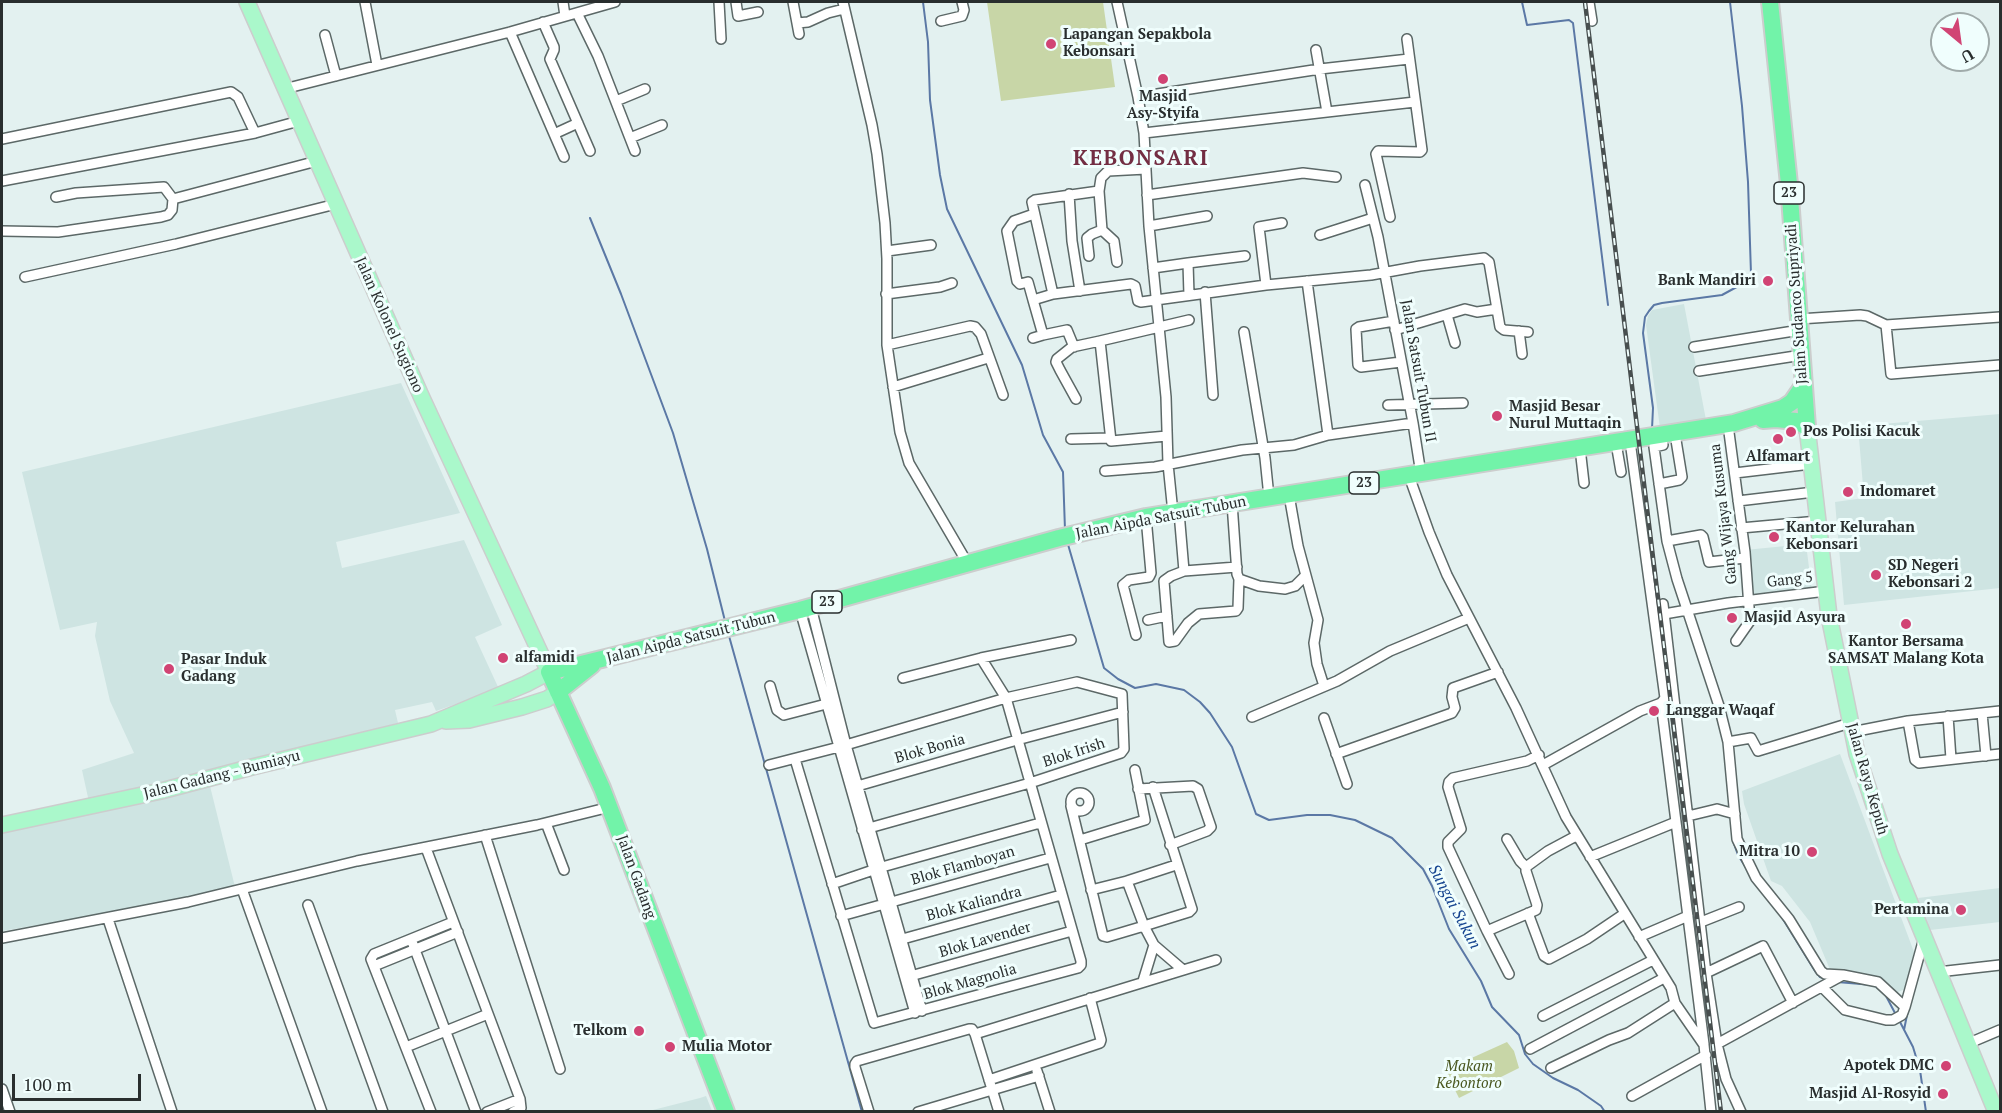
<!DOCTYPE html>
<html>
<head>
<meta charset="utf-8">
<style>
	body { margin:0 }
	#map { position:relative; width:2002px; height:1113px; overflow:hidden; background:#e3f1f0; font-family:"PT Serif",serif }
	canvas { display:block }
	.frame { position:absolute; inset:0; border:3px solid #292e2e; pointer-events:none }
	.north { position:absolute; left:1930px; top:12px; width:60px; height:60px; box-sizing:border-box; background:#f0fefd; border:2px solid #a0abaa; border-radius:50%; rotate:151deg; font-size:16px; font-weight:700; line-height:24px; text-align:center; color:#292e2e }
	.north::after { content:''; display:block; margin:auto; width:21px; height:27px; background:#d14474; clip-path:polygon(50% 0,100% 100%,50% 72%,0 100%) }
	.scale { position:absolute; left:12px; top:1074px; width:129px; height:27px; box-sizing:border-box; border:3px solid #292e2e; border-top:0; padding-left:8px; font-size:18px; line-height:21px; white-space:nowrap; color:#292e2e; -webkit-text-stroke:4px #f0fefd; paint-order:stroke }
</style>
</head>
<body>
<div id="map">
<canvas width="2002" height="1113"></canvas>
<div class="frame"></div>
<div class="north">U</div>
<div class="scale">100 m</div>
</div>
<script>
const context = document.querySelector('canvas').getContext('2d');
context.lineJoin = 'round';
function paint(path, color) { context.fillStyle = color; context.fill(path, 'evenodd'); }
const poly = rows => new Path2D(rows.map(r => 'M' + r).join(''));
function stroke(path, color, width, dash) { context.strokeStyle = color; context.lineWidth = width; context.lineCap = dash ? 'butt' : 'round'; context.setLineDash(dash || []); context.stroke(path); }
function write(font, color, halo, rows, align = 'center') {
  context.font = font + ' "PT Serif",serif'; context.lineWidth = 6; context.setLineDash([]); context.textBaseline = 'middle'; context.strokeStyle = halo; context.fillStyle = color; for (const [text, x, y, turn = 0] of rows) {
    context.save(); context.translate(x, y); context.rotate((+turn || 0) * Math.PI / 180); context.textAlign = isNaN(turn) ? turn : align; if (halo) context.strokeText(text, 0, 0); context.fillText(text, 0, 0); context.restore();
  }
}
paint(poly([
	[1684,304,1706,420,1660,428,1646,325,1648,316,1652,310],
	[401,383,460,513,336,542,342,568,464,540,502,625,475,637,499,689,436,711,432,702,395,710,398,723,89,802,82,770,134,753,110,701,95,636,97,622,60,630,22,472],
	[2000,414,2000,588,1844,605,1835,502,1864,498,1858,426],
	[1806,544,1812,591,1751,599,1745,550],
	[1840,754,1914,952,1907,988,1896,993,1883,981,1868,975,1831,972,1810,922,1782,886,1771,881,1744,804,1742,791],
	[209,782,235,887,85,917,2,931,2,831],
	[2000,888,2000,922,1930,930,1918,898],
	[706,1096,712,1111,649,1111,700,1098]
]), '#cee4e2');
paint(poly([
	[987,2,1103,2,1115,87,1001,101],
	[1507,1042,1514,1051,1519,1068,1459,1098,1445,1070]
]), '#c8d6a7');
stroke(poly([
	[923,2,928,42,930,100,940,175,947,209,1022,365,1043,435,1063,472,1065,530],
	[1522,2,1527,25,1569,20,1573,23,1608,305],
	[590,218,621,294,673,433,707,549,725,621],
	[1652,429,1653,408,1643,333,1645,317,1649,311,1654,305,1662,303,1722,295,1744,283,1751,274,1748,182,1742,106,1730,2],
	[1067,541,1104,668,1118,679,1135,688,1156,684,1184,690,1200,702,1210,713,1232,747,1256,814,1269,820,1307,815,1330,815,1355,820,1392,838,1423,869,1432,886,1449,929,1481,981,1492,1007,1519,1035,1525,1054,1533,1064,1553,1078,1578,1090,1601,1106,1605,1112],
	[729,636,862,1112],
	[1733,841,1738,855,1748,871],
	[1781,916,1815,971,1820,977,1826,979],
	[1837,982,1873,985,1879,988],
	[1885,994,1896,1015],
	[1899,1020,1913,1047,1920,1070,1926,1112],
	[1904,1030,1908,1010]
]), '#5b78a5', 2);
const street = poly([
	[365,2,377,65],
	[563,2,565,16],
	[719,2,721,39],
	[736,2,738,16,758,12],
	[793,2,799,34],
	[843,2,872,125,877,154,885,223,887,259,887,345,900,432,909,463,968,564],
	[1117,2,1138,97,1144,133,1149,226,1166,397,1168,464,1173,513],
	[1589,2,1592,21],
	[577,13,598,56,635,151],
	[941,21,962,16,964,10,962,2],
	[543,22,554,47,554,50,550,59,590,151],
	[797,23,808,22,828,13,844,9],
	[510,32,564,157],
	[325,35,336,76],
	[1316,50,1327,112,1415,102],
	[284,89,510,32,615,2],
	[1138,97,1320,69,1409,59],
	[616,101,645,89],
	[1144,133,1327,112],
	[554,134,578,123],
	[630,138,662,125],
	[2,139,231,92,238,97,255,133],
	[2,181,255,133,299,121],
	[1365,185,1378,237,1413,423,1421,474],
	[1069,194,1072,241,1080,291],
	[1147,195,1303,173,1336,177],
	[56,197,76,193,164,187,173,199],
	[1034,214,1014,221,1007,231,1017,281,1020,284,1028,282,1033,300,1053,294,1131,284,1135,286,1138,301,1141,302,1266,285,1371,275,1420,266,1484,258,1489,262,1500,327,1504,330,1528,332],
	[1390,217,1376,154,1378,151,1420,152,1422,150,1407,39],
	[1149,226,1207,216],
	[2,231,58,232,161,217,168,215,172,210,173,199,317,161],
	[1320,235,1373,218],
	[887,251,931,245],
	[1089,256,1087,238,1092,234,1102,230],
	[1117,262,1114,241,1102,230,1099,191,1101,178,1108,171,1146,169],
	[1153,268,1188,263],
	[25,277,176,244,336,204],
	[1307,281,1328,435],
	[1266,285,1259,227,1282,223],
	[1205,292,1213,395],
	[886,294,940,287,952,283],
	[1053,294,1032,202,1035,200,1099,191],
	[1189,295,1188,263,1245,256],
	[1033,300,1043,335,1033,338],
	[1447,315,1455,343],
	[1799,319,1860,315,1867,316,1886,325,2000,317],
	[1394,321,1359,327,1356,329,1358,365,1361,367,1401,362],
	[1886,325,1891,374,2000,365],
	[1395,330,1465,309,1477,312,1497,309],
	[1519,331,1522,354],
	[1244,332,1265,458,1269,497],
	[1043,335,1067,330,1074,347],
	[887,345,970,326,975,327,981,334,1003,395],
	[1694,347,1800,330],
	[1699,371,1802,355],
	[893,387,988,358],
	[1076,399,1060,370,1056,362,1057,359,1072,347,1100,341],
	[1388,405,1463,403],
	[1728,425,1745,552,1750,621,1736,641],
	[1167,436,1111,441,1100,341,1189,320],
	[1661,436,1663,445,1654,447,1667,541,1677,579,1719,706,1728,742,1737,839,1756,878,1789,919,1821,971,1825,974,1843,975],
	[1071,439,1110,438],
	[1630,441,1665,698,1661,703,1704,1044],
	[1616,443,1621,472],
	[1580,448,1584,483],
	[1105,471,1155,467,1242,450,1294,445,1328,435,1413,423],
	[1735,473,1811,464],
	[1409,476,1429,532,1447,575,1516,708,1566,817,1671,988,1675,1003,1704,1045,1711,1112],
	[1659,484,1679,480,1682,477,1675,434],
	[1289,495,1298,546,1318,620,1314,643,1317,664,1324,686],
	[1738,501,1814,492],
	[1232,503,1237,574,1239,579,1259,586,1285,589,1295,586,1305,576],
	[1179,512,1184,571],
	[1741,528,1818,521],
	[1667,541,1701,535,1703,537,1709,562,1745,558],
	[1237,567,1184,571,1171,576,1164,581,1169,642,1175,641,1188,623,1199,614,1236,611,1238,608,1239,579],
	[1663,604,1706,973],
	[811,607,846,745,922,1011],
	[800,610,915,1013],
	[1664,614,1728,603,1826,591],
	[1148,620,1167,616],
	[1136,635,1123,585,1129,580,1149,577,1151,573,1146,517],
	[903,678,981,658,1071,640],
	[770,686,777,710,784,715,830,703],
	[1982,713,1986,756],
	[1948,716,1951,759],
	[1252,717,1337,681,1390,651,1469,618],
	[1324,718,1347,784],
	[1908,721,1915,760,1919,763,2000,754],
	[1852,732,1908,721,2000,711],
	[1728,742,1751,738,1758,751,1850,723],
	[1336,754,1452,713,1455,708,1452,697,1453,688,1498,672],
	[795,759,874,1023,1078,968,1081,965,1081,961,1006,698,981,658],
	[769,765,839,747,1006,698,1077,682,1122,694,1124,749,1121,753,1030,783,862,830],
	[1543,765,1640,711,1661,703],
	[854,787,1017,740,1123,712],
	[1138,789,1193,786,1198,789,1211,827,1207,831,1170,845],
	'1071 802a9 9 0 1 1 18 0a9 9 0 1 1-18 0Z',
	[1071,806,1103,936,1107,937,1144,926,1154,945,1143,981],
	[1688,816,1717,809,1735,814],
	[546,823,564,870],
	[485,835,560,1069],
	[1507,839,1520,861,1526,867],
	[1080,840,1145,820,1135,770],
	[426,848,520,1099,521,1108,513,1112],
	[1590,857,1676,822],
	[1127,881,1144,926,1189,912,1192,909,1153,787],
	[832,884,882,867,1040,823],
	[242,889,322,1112],
	[1091,890,1127,881,1176,865],
	[308,905,383,1112],
	[1528,913,1544,956,1549,959,1587,939,1624,914],
	[841,916,1050,858],
	[108,919,172,1112],
	[1701,922,1739,907],
	[1487,931,1448,847,1448,842,1461,829,1448,787,1449,782,1453,778,1527,761,1539,755],
	[1639,937,1688,916],
	[2,938,188,902,357,861,537,825,610,807],
	[411,939,476,1112],
	[899,940,1061,895],
	[1154,945,1182,969],
	[374,966,458,932],
	[1938,972,2000,965],
	[1509,974,1487,931,1536,910,1537,905,1526,871,1526,867,1548,851,1576,836],
	[907,977,1072,931],
	[1822,987,1845,1010,1886,1020,1893,1020,1902,1015,1905,1007],
	[1543,1016,1653,960],
	[975,1034,1216,960],
	[1717,1044,1843,975,1878,982,1905,1007,1924,938],
	[1967,1044,2000,1030],
	[406,1047,488,1014],
	[1530,1049,1664,978],
	[1551,1068,1609,1040,1628,1033,1675,1003],
	[1037,1071,1050,1112],
	[989,1080,1100,1043,1101,1040,1090,998],
	[2,1089,10,1112],
	[1632,1096,1706,1055],
	[431,1112,371,959,374,954,453,922],
	[487,1112,520,1099],
	[869,1112,855,1067,855,1064,857,1061,969,1029,972,1029,975,1034,999,1112],
	[918,1112,1039,1076],
	[1741,1112,1726,1079,1717,1044,1706,973,1763,946,1793,1003]
]);
const primary = poly([
	[1807,427,1829,616,1857,754,1890,854,1996,1112],
	[446,721,469,720,522,707,547,699,558,692],
	[2,825,161,791,252,767,431,724,526,684,549,672,422,398,247,2]
]);
const highway = poly([
	[1770,2,1789,184,1807,427],
	[1763,420,1776,419,1796,421,1807,427],
	[558,692,592,665],
	[726,1112,602,788,549,672,800,610,1059,538,1146,517,1734,423,1783,408,1792,402,1803,386]
]);
stroke(street, '#5c6867', 12);
stroke(primary, '#cccdcd', 18);
stroke(highway, '#cccdcd', 20);
stroke(street, '#fff', 9);
stroke(primary, '#aaf8cb', 15);
stroke(highway, '#72f3a9', 16);
const rail = poly([
	[1585,2,1721,1112]
]);
stroke(rail, '#484f4f', 4.5);
stroke(rail, '#f0fefd', 2, [7]);
for (const [x, y, r, color] of [
	[1051,44,6,"#d14474"],
	[1163,79,6,"#d14474"],
	[1768,281,6,"#d14474"],
	[1497,416,6,"#d14474"],
	[1791,432,6,"#d14474"],
	[1778,439,6,"#d14474"],
	[1848,492,6,"#d14474"],
	[1774,537,6,"#d14474"],
	[1876,575,6,"#d14474"],
	[1732,618,6,"#d14474"],
	[1906,624,6,"#d14474"],
	[503,658,6,"#d14474"],
	[169,669,6,"#d14474"],
	[1654,711,6,"#d14474"],
	[1812,852,6,"#d14474"],
	[1961,910,6,"#d14474"],
	[639,1031,6,"#d14474"],
	[670,1047,6,"#d14474"],
	[1946,1066,6,"#d14474"],
	[1943,1094,6,"#d14474"]
]) { const dot = new Path2D(); dot.arc(x, y, r, 0, 2 * Math.PI); context.fillStyle = color; context.fill(dot); stroke(dot, '#f0fefd', 2); }
for (const [x, y, w] of [
	[1789,193,30],
	[1364,483,30],
	[827,602,30]
]) { const box = new Path2D(); box.roundRect(x - w / 2, y - 11, w, 22, 4.5); context.fillStyle = '#f0fefd'; context.fill(box); stroke(box, '#292e2e', 1.5); }
write('bold 14px', '#292e2e', null, [
	["23",1789,193],
	["23",1364,483],
	["23",827,602]
]);
write('bold 15px', '#292e2e', '#f0fefd', [
	["Lapangan Sepakbola",1063,35],
	["Kebonsari",1063,52],
	["Masjid",1163,97,"center"],
	["Asy-Styifa",1163,114,"center"],
	["Bank Mandiri",1756,281,"right"],
	["Masjid Besar",1509,407],
	["Nurul Muttaqin",1509,424],
	["Pos Polisi Kacuk",1803,432],
	["Alfamart",1778,457,"center"],
	["Indomaret",1860,492],
	["Kantor Kelurahan",1786,528],
	["Kebonsari",1786,545],
	["SD Negeri",1888,566],
	["Kebonsari 2",1888,583],
	["Masjid Asyura",1744,618],
	["Kantor Bersama",1906,642,"center"],
	["SAMSAT Malang Kota",1906,659,"center"],
	["alfamidi",515,658],
	["Pasar Induk",181,660],
	["Gadang",181,677],
	["Langgar Waqaf",1666,711],
	["Mitra 10",1800,852,"right"],
	["Pertamina",1949,910,"right"],
	["Telkom",627,1031,"right"],
	["Mulia Motor",682,1047],
	["Apotek DMC",1934,1066,"right"],
	["Masjid Al-Rosyid",1931,1094,"right"]
], 'left');
write('15px', '#292e2e', '#f0fefd', [
	["Jalan Sudanco Supriyadi",1797,304,-94],
	["Jalan Kolonel Sugiono",389,325,66],
	["Jalan Satsuit Tubun II",1418,371,80],
	["Gang Wijaya Kusuma",1724,514,-97],
	["Jalan Aipda Satsuit Tubun",1161,518,-11],
	["Gang 5",1790,580,-7],
	["Jalan Aipda Satsuit Tubun",691,638,-14],
	["Blok Bonia",930,749,-16],
	["Blok Irish",1074,753,-18],
	["Jalan Gadang - Bumiayu",222,775,-14],
	["Jalan Raya Kepuh",1867,779,74],
	["Blok Flamboyan",963,866,-16],
	["Jalan Gadang",636,877,70],
	["Blok Kaliandra",974,904,-15],
	["Blok Lavender",985,940,-16],
	["Blok Magnolia",970,982,-16]
]);
write('italic 15px', '#49571f', '#f0fefd', [
	["Makam",1469,1067],
	["Kebontoro",1469,1084]
]);
write('italic 16px', '#164590', '#f0fefd', [
	["Sungai Sukun",1454,907,62]
]);
context.letterSpacing = '1.5px';
write('bold 21px', '#732e43', '#f0fefd', [
	["KEBONSARI",1141,159]
]);
context.letterSpacing = '0px';
</script>
</body>
</html>
